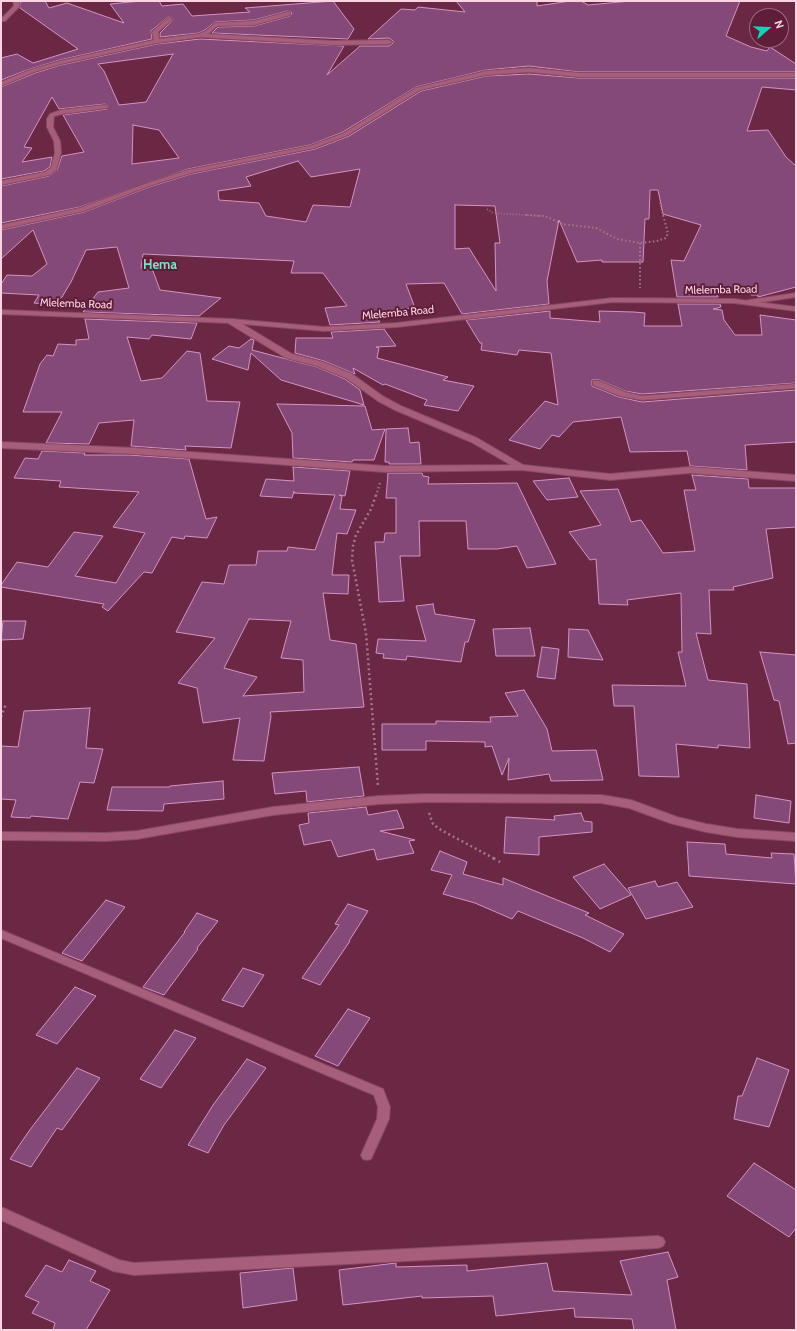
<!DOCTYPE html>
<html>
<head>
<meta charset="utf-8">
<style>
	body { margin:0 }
	#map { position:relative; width:797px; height:1331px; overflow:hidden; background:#6b2845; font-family:Cabin,sans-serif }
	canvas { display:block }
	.frame { position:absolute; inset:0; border:2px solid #fed3e1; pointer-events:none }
	.north { position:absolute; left:749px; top:8px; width:40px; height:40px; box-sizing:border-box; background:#5f1d3a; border:1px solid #9f667d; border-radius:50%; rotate:71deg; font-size:11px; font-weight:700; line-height:16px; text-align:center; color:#fed3e1 }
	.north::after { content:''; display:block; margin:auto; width:14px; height:18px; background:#10d5b4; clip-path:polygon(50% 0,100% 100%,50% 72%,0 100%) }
</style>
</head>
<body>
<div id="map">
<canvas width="797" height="1331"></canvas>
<div class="frame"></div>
<div class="north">N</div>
</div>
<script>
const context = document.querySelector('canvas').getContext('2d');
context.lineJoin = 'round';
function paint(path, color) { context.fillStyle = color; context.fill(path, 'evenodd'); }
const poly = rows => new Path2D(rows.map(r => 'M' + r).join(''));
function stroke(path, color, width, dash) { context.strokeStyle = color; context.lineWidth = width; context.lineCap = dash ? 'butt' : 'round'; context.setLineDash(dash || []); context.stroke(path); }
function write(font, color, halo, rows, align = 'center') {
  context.font = font + ' Cabin,sans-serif'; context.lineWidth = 4; context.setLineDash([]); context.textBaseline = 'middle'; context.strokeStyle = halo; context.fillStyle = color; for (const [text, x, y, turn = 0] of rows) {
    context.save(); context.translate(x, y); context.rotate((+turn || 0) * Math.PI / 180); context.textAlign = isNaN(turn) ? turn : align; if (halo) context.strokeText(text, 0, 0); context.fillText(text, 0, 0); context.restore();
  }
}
const building = poly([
	[21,1,45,1,49,8,67,3,124,23,110,4,141,1,159,1,162,6,183,4,192,16,250,12,245,8,333,1,354,29,348,39,212,33,218,27,254,26,290,16,292,13,288,11,254,20,215,22,205,30,199,33,160,37,160,33,174,19,168,17,151,31,152,39,60,60,30,69,1,80,1,58,17,54,33,63,78,49,20,8,21,1],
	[456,1,537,1,537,6,570,1,581,1,588,5,631,1,740,1,726,36,751,47,767,51,770,47,796,64,796,72,579,72,529,66,486,70,416,87,343,132,310,145,188,169,80,207,1,223,1,186,49,176,57,170,62,156,84,152,63,115,107,109,109,107,105,104,59,109,52,97,24,147,32,148,22,162,52,157,50,167,44,171,1,179,1,87,35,73,61,65,157,44,200,39,344,46,327,75,360,46,389,46,393,43,393,41,389,38,368,39,401,9,415,10,418,7,465,12,456,1],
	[173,54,146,102,119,105,104,71,98,64,173,54],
	[133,125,159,130,179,158,132,164,133,125],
	[529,74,579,78,796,78,796,90,762,87,747,131,768,130,786,157,796,166,796,287,758,297,758,295,751,295,750,292,716,290,718,297,677,297,671,260,684,261,701,225,663,214,658,190,650,190,649,219,645,219,643,262,602,262,602,260,577,262,559,220,547,281,549,304,462,314,444,283,406,284,415,308,372,312,380,322,330,325,325,308,347,306,323,273,291,273,294,261,143,254,141,268,153,271,160,290,221,298,199,316,83,312,98,292,129,288,117,247,86,250,71,282,62,297,53,305,34,303,39,295,1,293,1,284,7,275,32,276,47,264,33,230,1,259,1,230,84,212,149,187,191,174,315,149,349,136,421,91,486,76,529,74],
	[298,161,311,177,360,169,350,207,313,205,306,222,266,216,259,203,219,200,218,191,251,186,246,177,298,161],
	[455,205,495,206,500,243,495,243,496,291,469,248,455,249,455,205],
	[678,304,720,304,721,307,713,309,722,310,724,320,735,335,762,335,760,315,796,320,796,383,642,394,625,391,599,380,592,380,592,386,619,397,642,402,796,390,796,442,745,445,747,470,690,466,687,451,630,452,621,417,573,422,559,437,552,435,540,449,509,440,545,401,558,405,551,353,519,350,517,355,481,350,482,343,480,343,466,320,550,311,550,318,600,322,599,311,634,312,645,313,644,326,682,326,678,304],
	[85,319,197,323,191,339,152,335,149,339,127,337,141,381,162,378,187,351,200,353,207,401,240,402,231,448,185,446,186,450,131,446,134,420,99,423,89,444,46,443,62,412,23,412,40,364,47,355,53,356,58,344,76,345,76,340,89,339,85,319],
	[384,329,396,346,376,347,379,348,377,358,448,377,443,380,474,386,458,411,424,405,427,400,385,384,383,385,353,368,355,374,324,361,295,353,296,338,333,338,331,332,384,329],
	[251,339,254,340,252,350,317,367,345,379,360,390,364,405,281,380,251,353,248,370,212,359,229,346,239,348,251,339],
	[277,404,365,406,372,430,385,429,374,460,353,460,352,462,293,458,292,433,277,404],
	[408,428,410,443,419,442,421,464,389,464,389,462,385,462,386,429,408,428],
	[42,451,85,453,84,455,129,455,189,459,206,519,217,517,207,538,185,536,184,539,172,537,152,573,144,572,108,611,102,607,104,604,1,587,1,585,17,562,48,567,74,532,103,536,75,576,116,583,145,533,113,527,139,492,59,487,61,481,14,478,25,458,38,459,42,451],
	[293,467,350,471,345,496,339,495,342,496,340,509,356,510,347,534,337,533,332,575,349,575,348,594,323,593,330,640,356,644,364,707,270,712,271,716,264,761,233,760,240,718,203,723,197,688,178,683,215,638,176,632,202,582,224,584,229,565,256,565,258,551,287,551,288,547,315,550,335,495,294,493,294,491,292,498,260,496,266,479,294,481,293,467],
	[249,619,291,621,281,658,303,660,304,692,243,696,257,677,224,668,249,619],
	[388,473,422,473,423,476,429,477,428,484,517,483,556,564,527,568,517,546,497,549,468,549,466,521,419,521,420,556,400,556,404,601,379,602,375,542,384,542,385,533,396,533,396,498,386,498,388,473],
	[692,475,748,479,749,488,796,488,796,527,766,529,773,578,733,587,734,590,709,590,711,634,696,633,708,680,747,684,750,748,718,745,718,748,676,744,679,777,639,776,634,706,614,706,612,685,686,686,678,652,682,652,681,593,627,600,628,605,599,604,596,559,590,560,569,532,601,525,580,491,618,489,631,522,641,520,663,553,695,551,684,490,696,490,692,475],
	[569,478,578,497,547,500,533,481,569,478],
	[433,604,435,614,475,620,468,642,465,642,461,662,407,656,406,660,383,658,384,654,376,653,378,639,426,641,416,606,433,604],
	[3,621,26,621,23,639,1,640,3,621],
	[530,628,535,656,496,656,493,629,530,628],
	[569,629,588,630,603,660,568,657,569,629],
	[542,647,559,649,555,679,537,677,542,647],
	[760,652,796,655,796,743,788,744,779,701,774,700,760,652],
	[524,690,547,729,552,751,596,750,603,780,551,781,549,774,508,780,509,758,502,775,492,746,485,747,485,742,426,741,426,750,382,750,382,724,436,724,436,721,491,722,490,717,518,716,505,693,524,690],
	[90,708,86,748,103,749,94,783,80,782,68,819,31,816,30,818,11,817,16,800,1,799,1,746,18,747,24,711,90,708],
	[359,767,364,796,307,802,306,791,275,794,272,773,359,767],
	[223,781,224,799,164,804,163,811,107,810,112,787,170,787,170,786,223,781],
	[756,795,791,801,789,823,754,818,756,795],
	[366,807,368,815,397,810,404,828,380,831,415,840,409,841,414,853,377,860,374,849,338,857,331,840,304,845,299,825,309,823,308,813,366,807],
	[581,813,584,821,592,822,592,832,539,837,539,855,504,853,506,817,555,820,554,816,581,813],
	[687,842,725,844,726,854,772,858,771,853,794,854,796,884,689,876,687,842],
	[440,851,467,862,463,874,503,885,503,878,589,913,585,915,624,934,610,952,583,938,518,911,512,919,475,903,443,894,452,875,431,870,440,851],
	[604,864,631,895,600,909,573,877,604,864],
	[655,881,658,887,677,882,693,907,646,919,628,888,655,881],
	[106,900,125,907,82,961,62,953,106,900],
	[348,904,368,911,349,941,350,941,320,985,302,978,339,925,335,924,348,904],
	[197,913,218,921,197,948,198,949,164,995,143,987,185,932,184,932,197,913],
	[243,968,264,975,243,1007,222,1000,243,968],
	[75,987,96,996,57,1044,36,1035,75,987],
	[348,1009,370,1018,338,1066,315,1056,348,1009],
	[175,1030,196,1038,161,1088,140,1079,175,1030],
	[757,1058,789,1070,769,1127,734,1119,738,1096,742,1096,757,1058],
	[247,1059,266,1068,224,1125,208,1153,188,1145,213,1105,247,1059],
	[77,1068,100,1078,62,1130,57,1128,31,1167,10,1159,29,1131,77,1068],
	[754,1163,796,1190,796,1228,789,1237,727,1196,754,1163],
	[668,1252,678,1277,667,1280,676,1330,634,1330,632,1319,575,1317,574,1308,496,1316,493,1296,422,1298,422,1296,343,1305,339,1270,396,1263,396,1267,467,1265,467,1271,547,1263,553,1291,632,1295,620,1261,668,1252],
	[69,1260,96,1271,90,1281,110,1290,86,1330,53,1330,55,1323,32,1313,39,1302,25,1296,46,1265,62,1272,69,1260],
	[293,1268,297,1300,243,1308,240,1273,293,1268]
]);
paint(building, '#854977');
stroke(building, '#d493c4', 1);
const lane = poly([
	[1,930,383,1089,390,1107,389,1119,371,1159,367,1160,363,1159,361,1155,377,1119,378,1107,374,1095,1,938,1,930]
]);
const street = poly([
	[13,1,19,1,20,6,5,21,1,21,1,19,14,6,13,1],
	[288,12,290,13,290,15,254,25,217,26,208,34,334,41,389,40,392,42,389,44,334,45,200,37,157,43,61,64,34,72,1,86,1,82,30,70,60,61,154,40,152,32,168,18,173,19,158,32,159,39,199,34,206,31,215,23,254,21,288,12],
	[529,68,579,73,796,73,796,77,579,77,529,72,486,75,420,90,348,135,314,148,191,173,149,186,84,211,1,229,1,225,80,208,145,184,188,170,310,146,344,133,416,88,486,71,529,68],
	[105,105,108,107,107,108,62,114,54,116,53,127,60,141,61,153,56,170,49,175,1,185,1,181,45,172,51,168,55,153,54,141,47,127,47,119,50,114,61,110,105,105],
	[796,293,796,297,749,304,745,302,749,300,796,293],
	[228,319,234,319,292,354,323,362,352,374,384,397,401,406,477,438,523,465,610,474,689,467,796,475,796,481,689,473,610,480,522,470,385,472,135,454,1,448,1,442,135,448,385,466,511,465,471,442,395,410,378,401,346,378,317,366,286,358,228,323,228,319],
	[593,381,599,381,625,392,642,396,796,384,796,388,642,400,620,396,593,385,593,381],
	[427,794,601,795,631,800,677,817,706,824,737,829,796,833,796,841,737,837,706,832,670,823,629,808,601,803,427,802,379,804,273,815,137,839,106,841,1,840,1,832,106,833,137,831,273,807,379,796,427,794],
	[1,1207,119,1260,134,1263,658,1236,663,1238,665,1242,663,1246,658,1248,134,1275,113,1271,1,1220,1,1207]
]);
const secondary = poly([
	[613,298,734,299,796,307,796,311,734,303,613,302,397,327,324,331,231,323,1,314,1,310,231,319,324,327,397,323,613,298]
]);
stroke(lane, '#864a65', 2);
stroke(street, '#864a65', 2);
stroke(secondary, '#864a65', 2);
stroke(poly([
	[660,203,663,216],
	[487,209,493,213,543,216]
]), '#ab7389', 1.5, [1, 2]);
stroke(poly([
	[526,215,545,216,562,224,596,228,617,239,640,243,657,241,666,238,668,233,663,215],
	[640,243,640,288],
	[376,496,380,483]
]), '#ab7389', 2, [1.5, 2.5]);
stroke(poly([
	[376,495,371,509,356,535,353,546,352,560,366,633,378,786],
	[1,717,6,704],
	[429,813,433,824,441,830,495,859]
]), '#ab7389', 2.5, [2, 3]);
stroke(poly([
	[493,858,500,862]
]), '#ab7389', 3, [2.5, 4]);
paint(lane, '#a75e7a');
paint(street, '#a75e7a');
paint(secondary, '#a75e7a');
write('11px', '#fed3e1', '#5f1d3a', [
	["Mlelemba Road",721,290,-1],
	["Mlelemba Road",76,304,2],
	["Mlelemba Road",398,313,-5]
]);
write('bold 13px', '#7de0c8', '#5f1d3a', [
	["Hema",160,265]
]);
</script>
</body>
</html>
